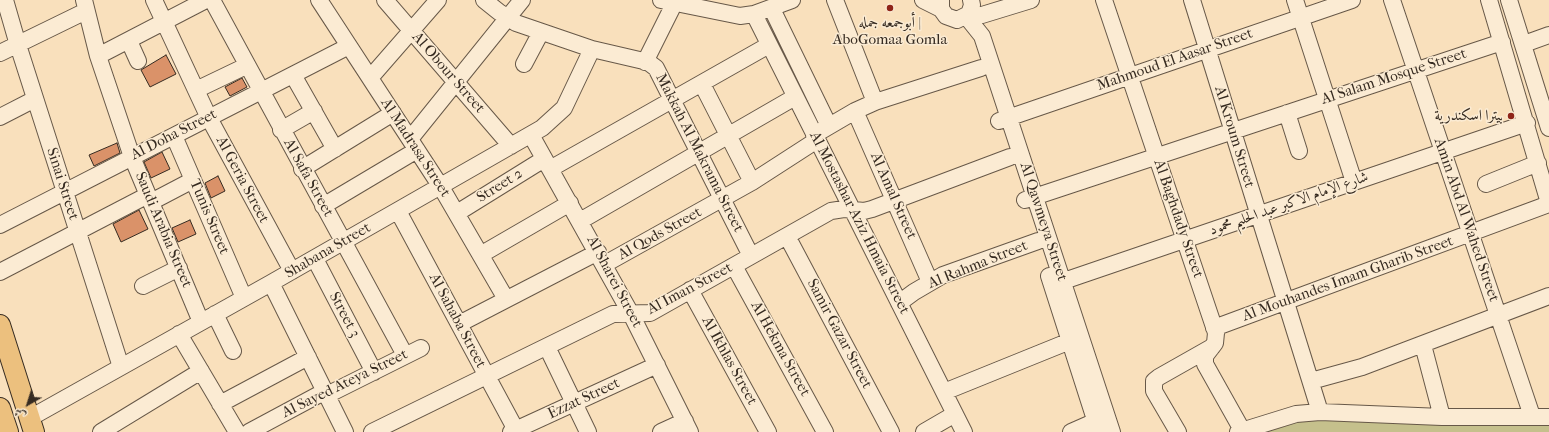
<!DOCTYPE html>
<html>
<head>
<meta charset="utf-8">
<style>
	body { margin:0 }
	#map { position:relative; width:1549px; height:432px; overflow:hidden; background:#f9e0bc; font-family:"IM FELL French Canon",Amiri,serif }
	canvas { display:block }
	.north { position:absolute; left:8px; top:384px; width:40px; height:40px; -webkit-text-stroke:3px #fbebd3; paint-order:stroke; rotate:219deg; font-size:11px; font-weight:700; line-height:16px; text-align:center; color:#362b21 }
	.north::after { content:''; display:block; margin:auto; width:14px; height:18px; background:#362b21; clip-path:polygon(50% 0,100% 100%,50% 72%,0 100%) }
</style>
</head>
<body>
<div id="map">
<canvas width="1549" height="432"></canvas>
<div class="north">ش</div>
</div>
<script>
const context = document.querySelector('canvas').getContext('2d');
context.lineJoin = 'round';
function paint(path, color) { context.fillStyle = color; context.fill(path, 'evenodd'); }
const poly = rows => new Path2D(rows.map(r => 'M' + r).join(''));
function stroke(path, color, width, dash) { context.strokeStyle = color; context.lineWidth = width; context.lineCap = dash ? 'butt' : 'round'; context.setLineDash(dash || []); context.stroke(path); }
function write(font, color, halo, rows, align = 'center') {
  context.font = font + ' "IM FELL French Canon",Amiri,serif'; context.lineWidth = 3; context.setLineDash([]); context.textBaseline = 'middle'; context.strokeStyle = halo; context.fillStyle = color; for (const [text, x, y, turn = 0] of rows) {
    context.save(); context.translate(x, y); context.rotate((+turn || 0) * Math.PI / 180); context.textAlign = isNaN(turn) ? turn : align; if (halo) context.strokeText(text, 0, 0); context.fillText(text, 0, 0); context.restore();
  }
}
paint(poly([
	[1306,418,1549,421,1549,432,1253,432]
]), '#c5c08c');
const building = poly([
	[166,55,176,74,150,87,141,70,166,55],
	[242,78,247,87,230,96,225,87,242,78],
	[117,143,120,153,94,166,89,155,117,143],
	[162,152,170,169,151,178,144,162,162,152],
	[218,176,225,191,211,198,205,183,218,176],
	[139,210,148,229,121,242,113,224,139,210],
	[190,220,196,234,178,242,172,228,190,220]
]);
paint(building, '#da9269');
stroke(building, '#362b21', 1);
const minor = poly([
	[5,0,18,45,121,367],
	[84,0,98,56,132,157,201,322],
	[154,0,209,118,292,271],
	[212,0,405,355],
	[319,0,441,187,506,299],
	[385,0,511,146],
	[484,0,499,12,516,23,592,49,648,62,656,68,751,256],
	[661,0,740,16,754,14,792,0],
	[835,0,875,102],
	[923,0,941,9],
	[941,0,941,9,946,16,957,20,969,14,972,5,971,0],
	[1104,0,1216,333,1215,343,1205,356,1205,364,1242,430],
	[1192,0,1320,412],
	[1295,0,1354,182],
	[1392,0,1532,416],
	[1489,0,1549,203],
	[1509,0,1549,128],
	[772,9,829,126],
	[754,14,964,432],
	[969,14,982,15,1031,0],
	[966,16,982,36,1112,432],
	[129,41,138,61],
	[1524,44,1549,35],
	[0,53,86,11],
	[98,56,206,0],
	[645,62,674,4],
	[524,64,541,32],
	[293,75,335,149],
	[370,78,438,0],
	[702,84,752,182],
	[196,90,246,66],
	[855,111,930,282],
	[1287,113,1299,151],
	[0,117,35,99],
	[999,121,1352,0],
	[281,130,314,111],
	[531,135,631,314,690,432],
	[814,135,855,111,875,102,981,68],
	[174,136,244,298],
	[410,139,522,0],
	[302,169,393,113],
	[550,169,769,45],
	[1486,184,1538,163],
	[1025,200,1502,42],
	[151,202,193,180],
	[323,206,417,150],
	[398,211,516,430],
	[457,213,544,159],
	[580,221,795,97],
	[0,225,349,46],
	[787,236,891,432],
	[482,254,570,203],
	[315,259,374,372],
	[605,264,752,182,817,140],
	[734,266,825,432],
	[0,272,148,195],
	[1049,276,1099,432],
	[271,283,345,432],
	[1052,285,1527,123],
	[143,286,179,268],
	[690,290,768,432],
	[899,303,914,292,943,275,1038,241],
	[215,314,233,351],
	[459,324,598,252],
	[1214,328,1549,204],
	[179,334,237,432],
	[1423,345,1442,417],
	[547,347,588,432],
	[1311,381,1362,367,1549,296],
	[944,392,1070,341],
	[220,404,308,357],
	[30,418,271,283,542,128,564,108,592,49],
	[101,432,201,371],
	[249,432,318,395,333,392,421,348],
	[372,432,613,314,650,313,831,211,844,209,864,211,872,209,1010,157],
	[511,432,657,365],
	[661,432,685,421],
	[924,432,955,414],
	[1071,432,1096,421],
	[1178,432,1154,391,1154,381,1159,377,1212,347],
	[1238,432,1296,414,1320,412,1442,417,1549,417]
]);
const major = poly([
	[0,325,34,432],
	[0,408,8,432]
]);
stroke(minor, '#675848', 18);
stroke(major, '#362b21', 22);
stroke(minor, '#fbebd3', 16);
stroke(major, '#ecc07e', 20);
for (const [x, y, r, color] of [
	[890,8,4,"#8f2418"],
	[1511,116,4,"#8f2418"]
]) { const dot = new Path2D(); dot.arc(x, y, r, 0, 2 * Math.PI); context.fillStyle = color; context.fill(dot); stroke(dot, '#fbebd3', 1.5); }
write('15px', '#362b21', '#fbebd3', [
	["أبوجمعه جمله |",890,23],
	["AboGomaa Gomla",890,40],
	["بيترا اسكندرية",1503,116,"right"]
]);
write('15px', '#362b21', '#fbebd3', [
	["Mahmoud El Aasar Street",1175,60,-19],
	["Al Obour Street",448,73,49],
	["Al Salam Mosque Street",1394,77,-18],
	["Al Doha Street",174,135,-27],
	["Al Kroum Street",1234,137,73],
	["Al Madrasa Street",415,148,57],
	["Makkah Al Makrama Street",699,153,63],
	["Al Safa Street",308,178,61],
	["Al Geria Street",242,180,62],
	["Sinai Street",62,184,72],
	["Street 2",500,186,-32],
	["Al Amal Street",893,196,66],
	["شارع الإمام الاكبر عبد الحليم محمود",1289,204,-19],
	["Tunis Street",209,217,67],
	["Al Baghdady Street",1178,219,71],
	["Amin Abd Al Wahed Street",1466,220,71],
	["Al Qawmeya Street",1043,222,72],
	["Al Mostashar Aziz Hmaia Street",859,223,63],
	["Saudi Arabia Street",163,230,67],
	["Al Qods Street",660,234,-29],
	["Shabana Street",328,251,-30],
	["Al Rahma Street",978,265,-22],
	["Al Mouhandes Imam Gharib Street",1348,279,-20],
	["Al Sharei Street",614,282,62],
	["Al Iman Street",690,289,-28],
	["Street 3",344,315,62],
	["Al Sahaba Street",457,321,62],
	["Samir Gazar Street",839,334,62],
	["Al Hekma Street",780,349,61],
	["Al Ikhlas Street",729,361,61],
	["Al Sayed Ateya Street",345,384,-26],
	["Ezzat Street",584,399,-25]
]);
</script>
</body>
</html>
